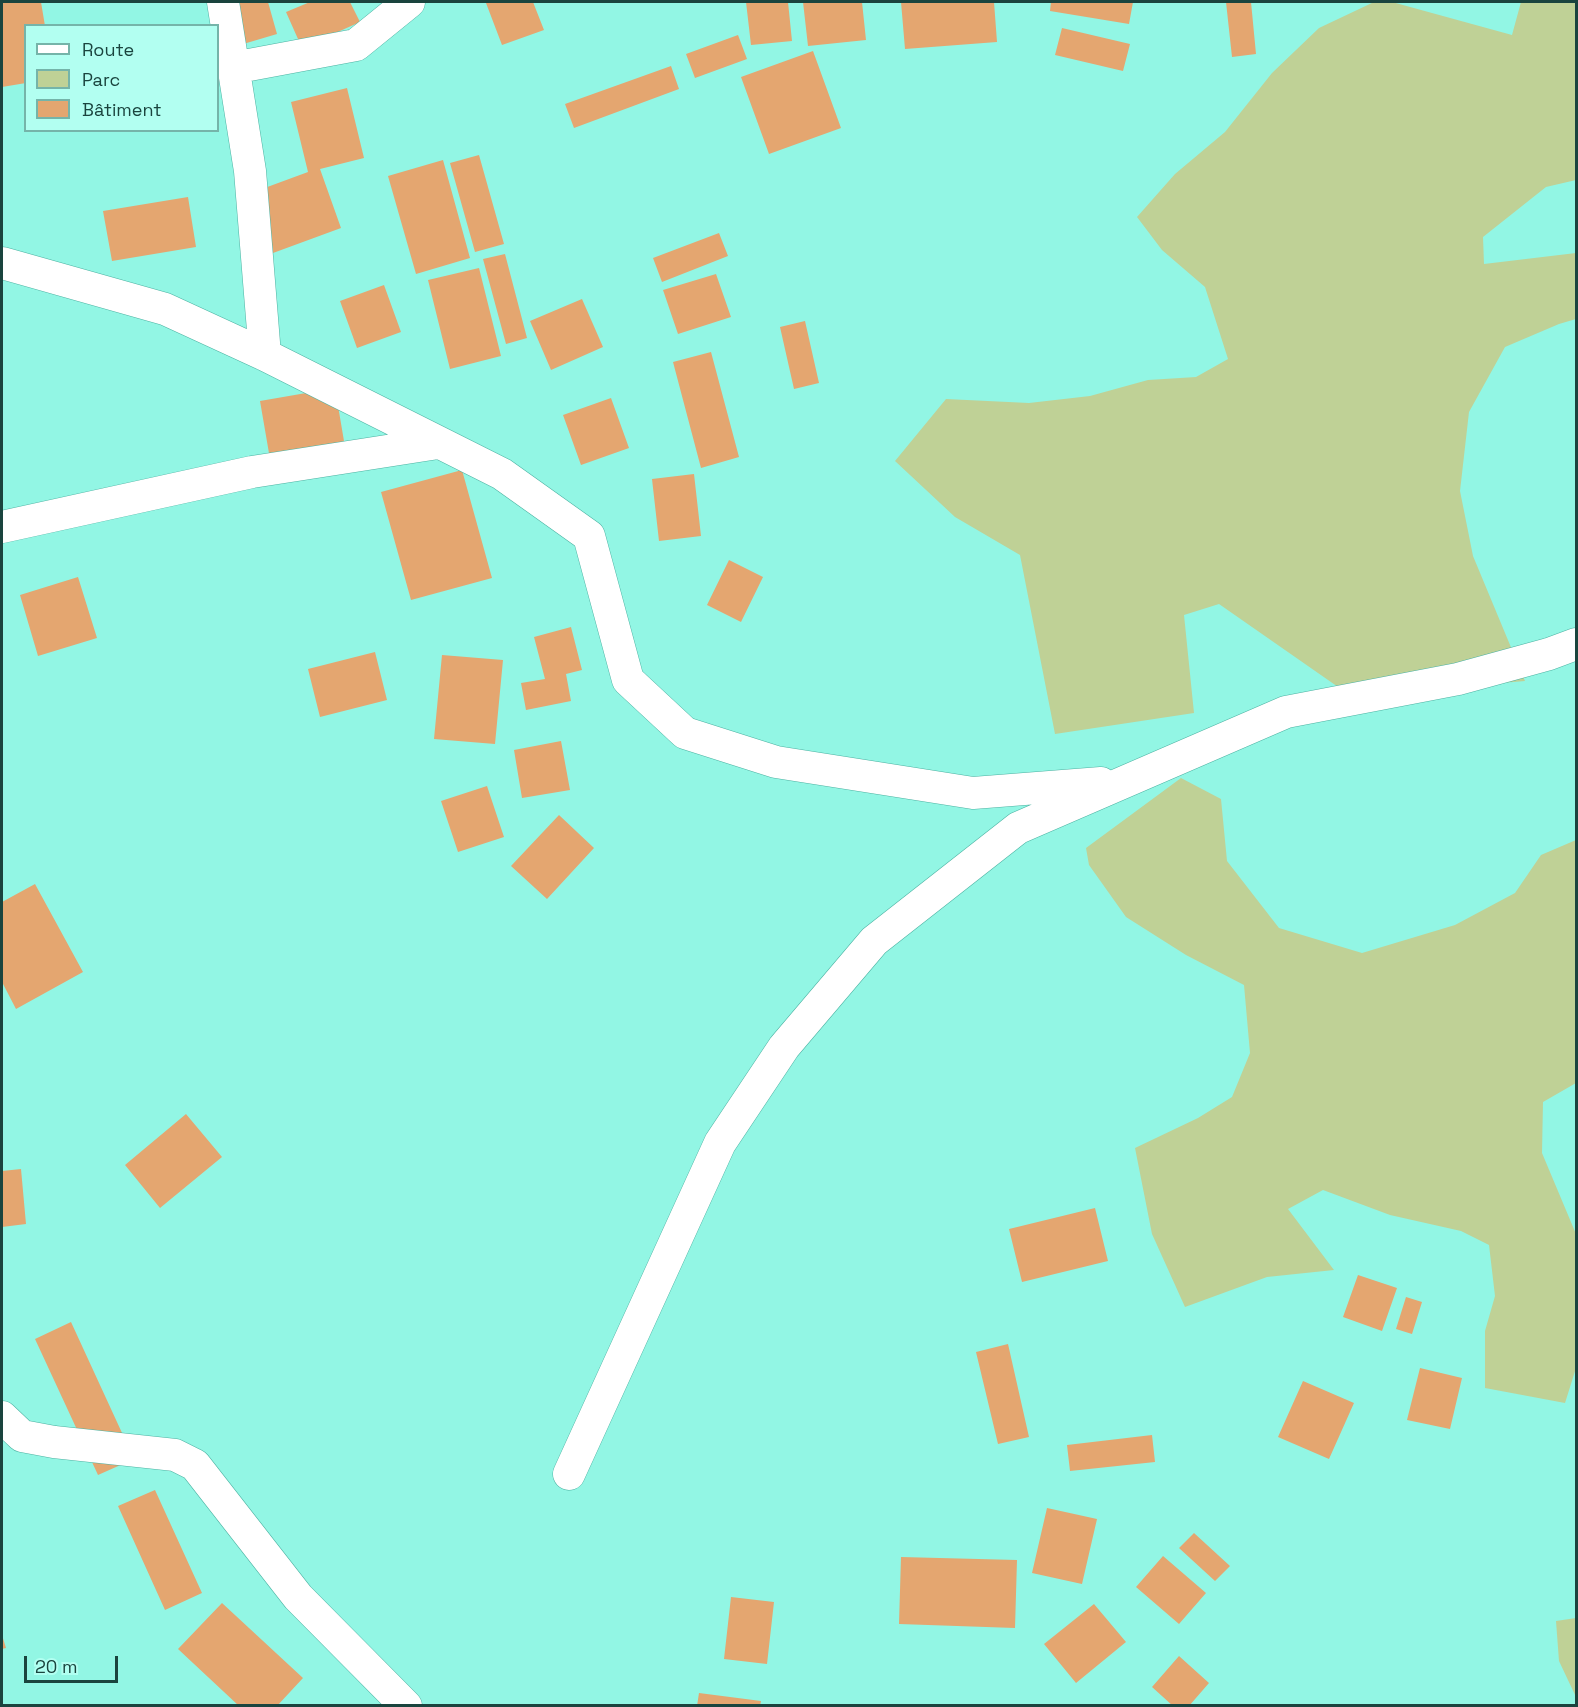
<!DOCTYPE html>
<html>
<head>
<meta charset="utf-8">
<style>
	body { margin:0 }
	#map { position:relative; width:1578px; height:1707px; overflow:hidden; background:#92f6e4; font-family:"Space Grotesk",sans-serif }
	canvas { display:block }
	.frame { position:absolute; inset:0; border:3px solid #1a443e; pointer-events:none }
	.legend { position:absolute; left:24px; top:24px; width:195px; height:108px; box-sizing:border-box; background:#b2fff1; border:2px solid #75b4a9; margin:0; padding:8px 10px; list-style:none; font-size:18px; color:#1a443e }
	.legend li { display:flex; align-items:center; gap:12px; height:30px }
	.legend b { width:30px; border:2px solid #75b4a9 }
	.scale { position:absolute; left:24px; top:1656px; width:94px; height:27px; box-sizing:border-box; border:3px solid #1a443e; border-top:0; padding-left:8px; font-size:18px; line-height:21px; white-space:nowrap; color:#1a443e; -webkit-text-stroke:4px #b2fff1; paint-order:stroke }
</style>
</head>
<body>
<div id="map">
<canvas width="1578" height="1707"></canvas>
<div class="frame"></div>
<ul class="legend">
<li><b style="height:8px;background:#fff"></b>Route</li>
<li><b style="height:16px;background:#bfd196"></b>Parc</li>
<li><b style="height:16px;background:#e4a670"></b>Bâtiment</li>
</ul>
<div class="scale">20 m</div>
</div>
<script>
const context = document.querySelector('canvas').getContext('2d');
context.lineJoin = 'round';
function paint(path, color) { context.fillStyle = color; context.fill(path, 'evenodd'); }
const poly = rows => new Path2D(rows.map(r => 'M' + r).join(''));
function stroke(path, color, width, dash) { context.strokeStyle = color; context.lineWidth = width; context.lineCap = dash ? 'butt' : 'round'; context.setLineDash(dash || []); context.stroke(path); }
paint(poly([
	[1374,2,1392,2,1512,35,1521,2,1576,2,1576,180,1546,187,1483,237,1484,264,1576,253,1576,319,1559,324,1505,347,1469,412,1460,491,1473,556,1525,681,1351,696,1219,604,1184,615,1194,713,1055,734,1020,555,955,517,895,461,946,399,1029,403,1090,396,1148,380,1196,377,1228,359,1205,287,1162,250,1137,217,1175,174,1225,132,1272,73,1319,28],
	[1181,778,1221,799,1227,861,1279,928,1362,953,1455,925,1515,893,1541,855,1576,840,1576,1083,1543,1102,1542,1153,1576,1234,1576,1368,1565,1403,1485,1388,1485,1331,1495,1296,1489,1245,1461,1231,1390,1215,1323,1190,1288,1209,1334,1270,1267,1277,1185,1307,1152,1234,1135,1148,1198,1118,1232,1097,1250,1053,1244,985,1186,955,1126,917,1089,865,1086,848],
	[1576,1618,1576,1697,1559,1661,1556,1621]
]), '#bfd196');
paint(poly([
	[2,2,41,2,45,26,26,26,26,83,2,87],
	[208,2,268,2,277,34,223,50],
	[310,2,350,2,360,22,302,48,286,12],
	[490,2,533,2,544,30,502,45,486,3],
	[746,2,788,2,792,41,751,45],
	[803,2,862,2,866,40,808,46],
	[901,2,994,2,997,42,905,49],
	[1051,2,1133,2,1129,24,1050,11],
	[1226,2,1251,2,1256,54,1232,57],
	[1062,28,1130,44,1123,71,1055,55],
	[738,35,747,59,695,78,686,54],
	[813,51,841,128,769,154,741,77],
	[671,66,679,89,574,128,565,104],
	[347,88,364,158,320,169,341,228,273,253,251,193,308,172,291,102],
	[479,155,504,244,475,252,450,163],
	[443,160,470,258,416,274,388,176],
	[188,197,196,247,112,261,103,211],
	[719,233,728,256,662,282,653,258],
	[505,254,527,338,506,344,483,259],
	[479,268,501,356,450,369,428,280],
	[716,274,731,317,678,334,663,290],
	[384,285,401,332,357,348,340,301],
	[582,299,603,347,551,370,530,321],
	[805,321,819,383,794,389,780,327],
	[711,352,739,457,701,468,673,362],
	[335,388,345,447,270,459,260,401],
	[611,398,629,448,581,465,563,415],
	[462,470,492,578,411,600,381,492],
	[694,474,701,536,659,541,652,479],
	[729,560,763,577,741,622,707,605],
	[78,577,97,638,38,656,20,595],
	[571,627,582,670,566,674,571,701,526,710,521,683,545,679,534,637],
	[375,652,387,700,320,717,308,669],
	[442,655,503,660,495,744,434,739],
	[561,741,570,790,522,798,514,750],
	[487,786,504,837,458,852,441,801],
	[559,815,594,848,547,899,511,866],
	[35,884,83,972,16,1009,2,982,2,902],
	[186,1114,222,1157,160,1208,125,1165],
	[21,1169,26,1224,2,1227,2,1171],
	[1095,1208,1108,1261,1022,1282,1009,1229],
	[1358,1275,1397,1288,1382,1331,1343,1317],
	[1406,1297,1422,1302,1412,1334,1396,1329],
	[71,1322,134,1459,98,1475,35,1339],
	[1008,1344,1029,1437,998,1444,976,1352],
	[1420,1368,1462,1378,1450,1429,1407,1420],
	[1303,1381,1354,1403,1329,1459,1278,1437],
	[1152,1435,1155,1462,1070,1471,1067,1445],
	[155,1490,202,1593,165,1610,118,1506],
	[1047,1508,1097,1519,1082,1584,1032,1573],
	[1194,1533,1230,1566,1215,1581,1179,1548],
	[1163,1556,1206,1593,1179,1624,1136,1587],
	[901,1557,1017,1560,1015,1628,899,1624],
	[731,1597,774,1602,767,1664,724,1659],
	[222,1603,303,1678,277,1706,239,1706,178,1649],
	[1094,1604,1126,1642,1076,1683,1044,1644],
	[2,1635,6,1648,2,1649],
	[1179,1656,1209,1683,1189,1706,1173,1706,1152,1687],
	[699,1693,761,1701,760,1706,697,1706]
]), '#e4a670');
const minor = poly([
	[223,2,250,171,265,355],
	[233,68,356,45,409,2],
	[2,263,165,309,265,355,502,474,589,536,628,680,685,733,776,762,973,793,1101,783],
	[2,527,252,472,438,443],
	[2,1417,22,1436,54,1442,175,1455,195,1465,298,1597,406,1706],
	[569,1474,720,1143,784,1047,874,941,1018,828,1286,712,1458,679,1549,654,1576,644]
]);
stroke(minor, '#4cb2a2', 33);
stroke(minor, '#fff', 32);
</script>
</body>
</html>
